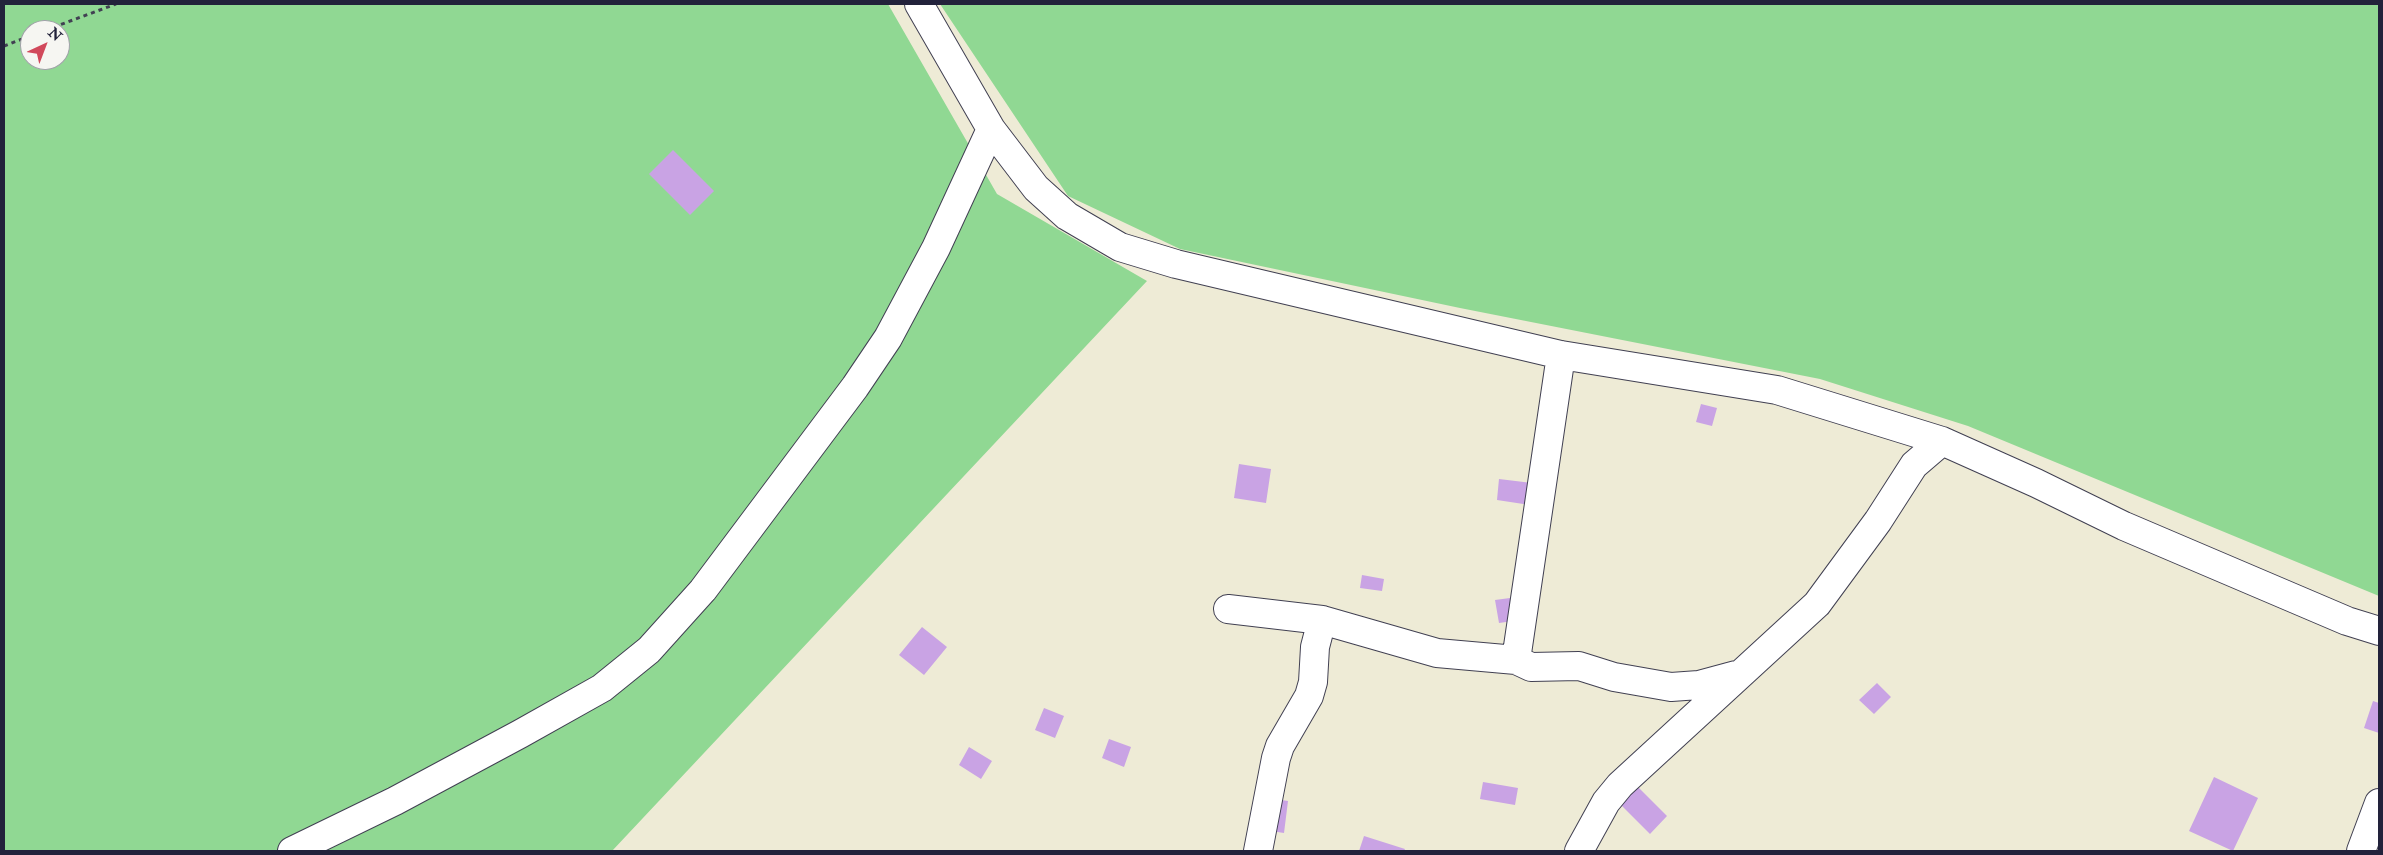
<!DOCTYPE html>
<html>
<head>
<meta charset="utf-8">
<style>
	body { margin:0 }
	#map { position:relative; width:2383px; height:855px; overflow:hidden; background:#eeebd6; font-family:"IM FELL Double Pica",serif }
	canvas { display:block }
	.frame { position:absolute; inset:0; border:5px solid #22223b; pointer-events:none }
	.north { position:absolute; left:20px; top:20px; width:50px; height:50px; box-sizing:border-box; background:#f6f6f2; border:1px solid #a1a1a9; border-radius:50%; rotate:43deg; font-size:14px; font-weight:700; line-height:20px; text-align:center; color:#22223b }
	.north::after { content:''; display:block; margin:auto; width:18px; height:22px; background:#d1495b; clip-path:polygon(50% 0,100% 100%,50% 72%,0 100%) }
</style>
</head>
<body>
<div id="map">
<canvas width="2383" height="855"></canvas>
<div class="frame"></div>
<div class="north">N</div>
</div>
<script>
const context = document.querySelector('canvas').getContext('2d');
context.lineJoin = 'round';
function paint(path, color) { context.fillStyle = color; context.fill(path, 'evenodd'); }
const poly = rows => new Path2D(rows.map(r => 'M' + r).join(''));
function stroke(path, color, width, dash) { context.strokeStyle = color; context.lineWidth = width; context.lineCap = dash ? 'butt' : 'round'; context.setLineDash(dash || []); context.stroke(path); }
paint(poly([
	[4,4,888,4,997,194,1147,281,612,851,4,851],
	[30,30,60,30,60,60,30,60],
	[940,4,2379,4,2379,596,1968,426,1820,379,1460,308,1180,249,1068,196]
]), '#90d893');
paint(poly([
	[673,150,714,191,690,215,649,174],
	[1701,404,1717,408,1712,426,1696,422],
	[1239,464,1271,469,1266,503,1234,498],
	[1499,479,1532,483,1530,505,1497,500],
	[1362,575,1384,579,1382,591,1360,588],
	[1510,598,1513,621,1499,623,1495,600],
	[922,627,947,647,924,675,899,655],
	[1877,683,1891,697,1874,714,1859,700],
	[2373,701,2379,703,2379,733,2364,728],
	[1044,708,1064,716,1055,738,1035,730],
	[1109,739,1131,747,1124,767,1102,758],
	[969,747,992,761,981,779,959,765],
	[2214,777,2258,798,2233,851,2189,831],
	[1483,782,1518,788,1515,805,1480,799],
	[1638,787,1667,816,1650,834,1620,804],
	[1275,799,1288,801,1284,833,1271,831],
	[1364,836,1405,849,1404,851,1359,851]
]), '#c9a3e4');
const street = poly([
	[919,4,991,129,1036,188,1067,216,1120,247,1176,264,1561,355,1777,390,1942,441,2036,483,2124,526,2347,621,2379,631],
	[1561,355,1516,660,1531,667,1579,666,1614,677,1671,687,1699,685,1736,675],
	[1228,609,1322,620],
	[292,851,395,801,520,734,602,688,649,650,703,590,855,387,888,338,936,248,991,129],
	[1258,851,1276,758,1280,746,1309,696,1313,682,1315,647,1322,620,1437,653,1516,660],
	[1579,851,1606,802,1620,785,1817,604,1878,521,1914,465,1942,441],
	[2361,851,2379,803]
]);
stroke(street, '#414052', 30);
stroke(poly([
	[46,30,116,4],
	[4,46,30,36]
]), '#414052', 3, [4, 4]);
stroke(street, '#fff', 28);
</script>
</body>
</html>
